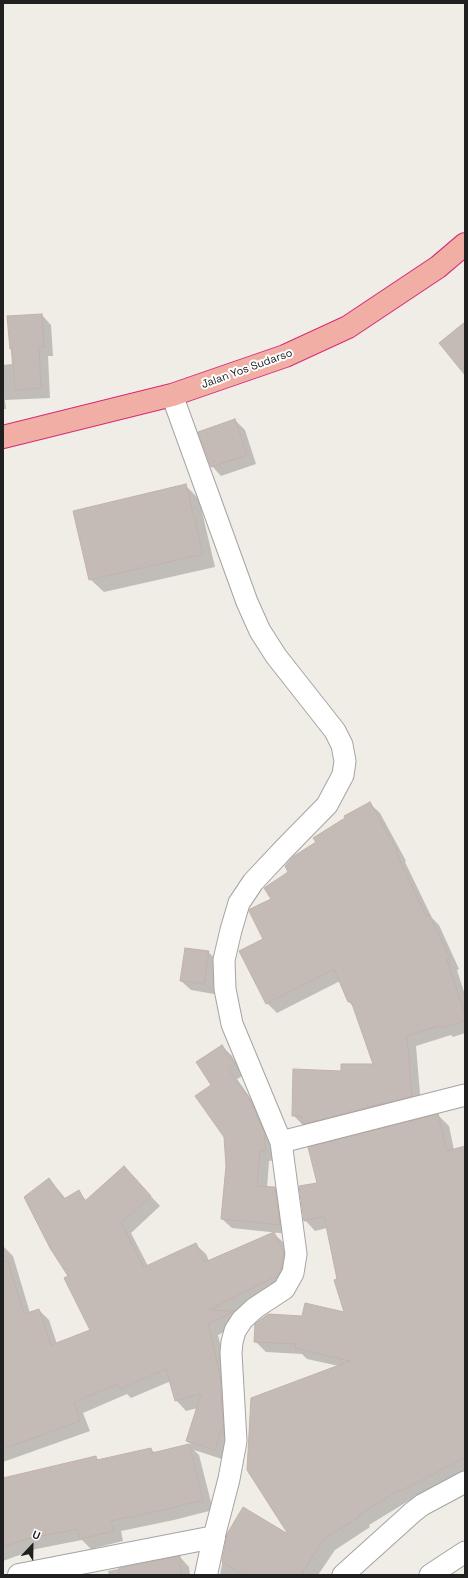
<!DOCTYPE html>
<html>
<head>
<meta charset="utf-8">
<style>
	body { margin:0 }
	#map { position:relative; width:468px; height:1578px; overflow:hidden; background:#f0ece6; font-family:"Space Grotesk",sans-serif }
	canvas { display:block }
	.frame { position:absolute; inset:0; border:4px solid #202020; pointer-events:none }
	.north { position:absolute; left:12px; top:1526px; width:40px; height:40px; -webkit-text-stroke:3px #fff; paint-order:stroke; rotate:22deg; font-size:11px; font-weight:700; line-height:16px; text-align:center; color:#202020 }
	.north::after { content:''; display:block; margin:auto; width:14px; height:18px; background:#202020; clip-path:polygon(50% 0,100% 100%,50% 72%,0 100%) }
</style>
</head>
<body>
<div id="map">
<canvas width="468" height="1578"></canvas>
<div class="frame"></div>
<div class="north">U</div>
</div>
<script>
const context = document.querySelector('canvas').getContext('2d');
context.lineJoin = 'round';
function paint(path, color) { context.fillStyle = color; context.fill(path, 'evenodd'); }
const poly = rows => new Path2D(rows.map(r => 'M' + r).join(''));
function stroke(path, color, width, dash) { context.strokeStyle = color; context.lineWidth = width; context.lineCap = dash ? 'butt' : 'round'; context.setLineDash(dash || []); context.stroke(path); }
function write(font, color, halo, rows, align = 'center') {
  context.font = font + ' "Space Grotesk",sans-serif'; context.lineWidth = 4; context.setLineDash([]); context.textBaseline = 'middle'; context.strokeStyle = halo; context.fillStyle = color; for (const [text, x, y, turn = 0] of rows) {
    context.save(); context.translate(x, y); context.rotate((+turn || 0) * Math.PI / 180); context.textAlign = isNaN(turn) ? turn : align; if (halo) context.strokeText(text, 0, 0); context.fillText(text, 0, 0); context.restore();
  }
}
paint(poly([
	[42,315,51,325,53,356,48,356,50,398,5,400,6,409,3,409,3,365,12,364,8,317],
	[235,420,245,430,256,464,221,476,212,466],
	[186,486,199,499,215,567,104,592,90,579],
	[369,803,380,813,406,861,405,862,432,918,439,925,459,969,457,970,465,995,465,1033,453,1037,451,1035,416,1046,421,1106,303,1125,293,1115,374,1065,355,1008,349,1002,340,981,277,1013,267,1003,264,939,272,900,290,872,317,842],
	[208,952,218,961,214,994,191,990,181,981],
	[222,1046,232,1056,244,1075,237,1079,261,1113,273,1143,275,1160,269,1161,267,1188,275,1188,284,1198,289,1234,232,1228,222,1219,227,1166,225,1137,213,1085],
	[438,1115,449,1126,454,1150,465,1147,465,1473,412,1501,410,1500,369,1525,370,1527,335,1550,318,1575,220,1575,228,1534,292,1537,339,1366,307,1359,302,1354,266,1352,255,1341,303,1317,346,1313,327,1228,315,1231,305,1220,318,1184],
	[134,1178,160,1206,131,1233,148,1266,195,1244,206,1254,209,1261,273,1233,284,1243,294,1265,288,1286,234,1313,243,1322,218,1335,230,1385,225,1460,194,1450,199,1455,213,1510,174,1520,121,1531,123,1541,91,1549,82,1540,36,1549,3,1561,3,1479,96,1458,99,1460,151,1449,155,1453,191,1444,187,1441,198,1408,186,1411,176,1400,171,1381,131,1398,127,1394,83,1413,90,1431,3,1462,3,1246,13,1256,30,1313,39,1310,49,1320,57,1344,92,1330,69,1276,49,1179,66,1199,78,1192,87,1201],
	[180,1557,189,1567,190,1575,109,1575,108,1571]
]), '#0003');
const building = poly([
	[42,314,44,347,39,347,41,388,15,390,12,348,10,349,7,316,42,314],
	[465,322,465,375,439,343,465,322],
	[235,419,247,455,211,467,198,432,235,419],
	[186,484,203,554,89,580,73,511,186,484],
	[370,802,397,851,396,852,426,916,429,914,450,958,447,960,465,1014,465,1021,442,1028,441,1025,407,1036,412,1096,303,1124,301,1116,292,1116,293,1069,341,1071,341,1064,373,1064,351,1001,348,1002,334,969,266,1004,239,951,263,939,249,911,250,909,271,899,264,888,288,872,285,866,294,856,316,842,313,838,345,818,344,816,370,802],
	[185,948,209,951,204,984,180,981,185,948],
	[222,1045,235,1065,228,1069,251,1102,264,1132,266,1151,260,1151,257,1186,275,1187,280,1225,221,1219,226,1166,224,1137,195,1096,211,1085,196,1062,222,1045],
	[438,1114,447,1151,465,1146,465,1458,400,1491,399,1490,359,1515,360,1516,324,1539,301,1575,244,1575,222,1562,227,1534,243,1507,288,1534,247,1470,251,1398,350,1361,295,1348,296,1344,254,1342,255,1324,268,1314,302,1316,305,1303,344,1312,334,1280,337,1279,324,1216,304,1221,299,1186,317,1183,308,1147,438,1114],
	[124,1166,151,1196,121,1223,144,1267,196,1243,205,1262,274,1232,284,1253,281,1269,277,1276,209,1310,234,1311,208,1324,220,1374,224,1435,221,1431,215,1450,186,1441,201,1394,175,1401,166,1369,120,1389,118,1384,74,1402,80,1421,3,1449,3,1262,8,1261,24,1314,39,1309,51,1345,90,1330,64,1278,68,1276,50,1248,24,1197,49,1178,64,1199,79,1190,85,1201,124,1166],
	[189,1444,203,1500,163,1510,111,1521,114,1531,80,1539,78,1529,26,1539,3,1547,3,1478,96,1456,97,1460,151,1448,152,1453,189,1444],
	[180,1556,181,1575,119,1575,119,1568,180,1556]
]);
paint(building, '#c5bbb6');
stroke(building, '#c2b1a9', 1);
const minor = poly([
	[172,395,247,602,260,631,276,656,335,731,342,745,345,761,343,775,327,805,283,850,253,882,239,903,231,930,224,960,225,989,232,1024,281,1142,296,1254,293,1273,284,1289,255,1308,242,1320,235,1331,232,1342,231,1353,236,1441,229,1479,214,1537],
	[281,1142,465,1095],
	[343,1575,413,1512,422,1505,465,1482],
	[430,1575,465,1552]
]);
const tertiary = poly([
	[19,1575,214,1537,206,1575]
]);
const trunk = poly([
	[3,437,172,395,285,356,348,327,438,267,465,244]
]);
stroke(minor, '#a4a4a4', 23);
stroke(tertiary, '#a4a4a4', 24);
stroke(trunk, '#d82977', 24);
stroke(minor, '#fff', 21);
stroke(tertiary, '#fff', 22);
stroke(trunk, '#f0aea4', 22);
write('11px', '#202020', '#fff', [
	["Jalan Yos Sudarso",247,369,-20]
]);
</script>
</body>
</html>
